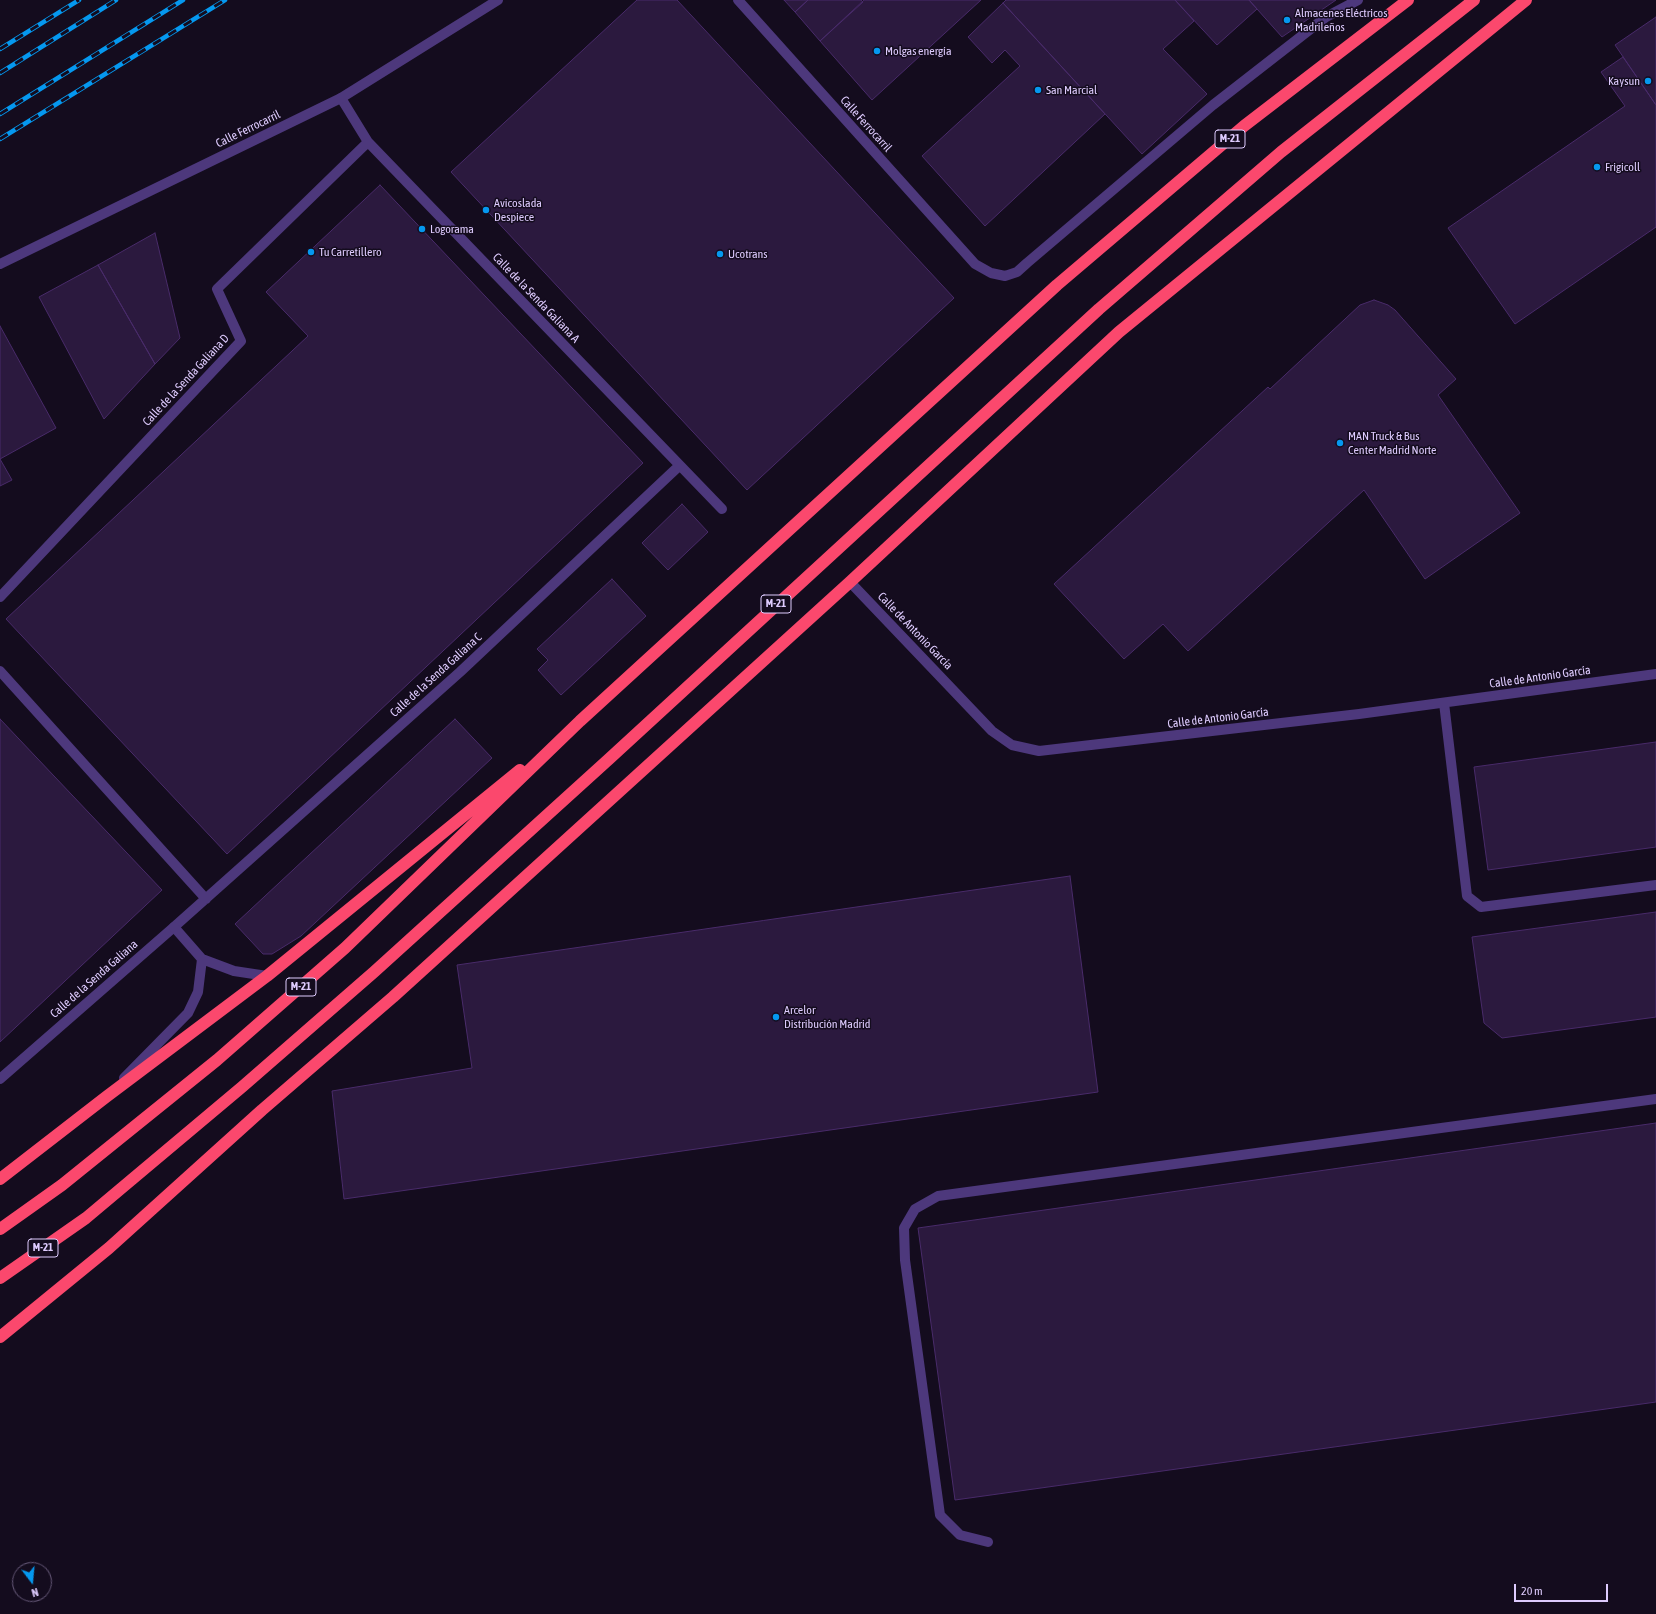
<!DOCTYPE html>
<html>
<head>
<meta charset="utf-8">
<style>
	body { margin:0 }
	#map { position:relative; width:1656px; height:1614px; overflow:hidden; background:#140c1e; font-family:"Asap Condensed",sans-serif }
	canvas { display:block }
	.north { position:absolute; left:12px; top:1562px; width:40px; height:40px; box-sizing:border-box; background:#140c1e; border:1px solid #655878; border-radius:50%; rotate:164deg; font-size:11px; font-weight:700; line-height:16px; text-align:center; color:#decbfe }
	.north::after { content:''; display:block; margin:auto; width:14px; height:18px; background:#0598ef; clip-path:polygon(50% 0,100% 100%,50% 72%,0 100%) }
	.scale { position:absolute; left:1514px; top:1584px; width:94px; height:18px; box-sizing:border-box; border:2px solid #decbfe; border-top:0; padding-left:5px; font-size:12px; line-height:14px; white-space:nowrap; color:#decbfe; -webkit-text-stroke:3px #140c1e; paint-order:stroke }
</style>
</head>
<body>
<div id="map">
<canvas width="1656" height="1614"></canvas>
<div class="north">N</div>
<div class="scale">20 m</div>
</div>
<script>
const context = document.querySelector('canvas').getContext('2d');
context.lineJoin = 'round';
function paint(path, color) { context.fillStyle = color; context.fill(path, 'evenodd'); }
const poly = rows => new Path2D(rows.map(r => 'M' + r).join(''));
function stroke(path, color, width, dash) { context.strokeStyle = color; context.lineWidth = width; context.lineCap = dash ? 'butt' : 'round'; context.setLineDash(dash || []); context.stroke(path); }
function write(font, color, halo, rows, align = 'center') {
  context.font = font + ' "Asap Condensed",sans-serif'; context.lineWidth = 3; context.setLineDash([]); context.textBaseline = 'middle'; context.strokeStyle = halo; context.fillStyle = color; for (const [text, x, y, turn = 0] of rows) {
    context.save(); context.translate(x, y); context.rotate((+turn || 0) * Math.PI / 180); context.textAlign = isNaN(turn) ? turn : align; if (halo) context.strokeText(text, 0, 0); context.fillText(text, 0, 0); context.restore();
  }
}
const building = poly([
	[637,0,677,0,954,298,747,490,451,172,637,0],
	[784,0,808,0,795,12,784,0],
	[808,0,861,0,863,2,820,41,795,12,808,0],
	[864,0,981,0,872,100,820,41,864,0],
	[1006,0,1175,0,1194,21,1163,49,1207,94,1142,154,1003,3,1006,0],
	[1175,0,1249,0,1257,9,1217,45,1175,0],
	[1249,0,1336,0,1282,37,1249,0],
	[1003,3,1105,114,985,226,922,156,1020,66,1005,50,992,63,968,37,1003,3],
	[1656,17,1656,105,1615,45,1656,17],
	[1623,57,1656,105,1656,227,1515,324,1448,228,1625,106,1601,72,1623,57],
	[380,185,643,463,227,854,6,619,308,336,266,292,380,185],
	[155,233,180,338,155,364,98,265,155,233],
	[98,265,155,364,104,419,39,297,98,265],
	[1374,300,1388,305,1395,310,1456,379,1438,395,1520,513,1425,579,1364,490,1188,651,1163,624,1124,659,1054,584,1268,387,1270,389,1360,305,1374,300],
	[0,326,56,428,0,459,0,326],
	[0,459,12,480,0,486,0,459],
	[682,504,708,532,668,570,642,543,682,504],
	[612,579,646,616,561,695,538,670,548,660,537,649,612,579],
	[0,719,162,890,0,1042,0,719],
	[455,719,492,758,301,936,272,954,263,954,235,924,455,719],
	[1656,742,1656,847,1488,870,1474,767,1656,742],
	[1070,876,1098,1092,344,1199,332,1091,472,1068,457,965,1070,876],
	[1656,912,1656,1017,1502,1038,1484,1023,1472,937,1656,912],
	[1656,1123,1656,1402,955,1500,918,1228,1656,1123]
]);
paint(building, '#2b193e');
stroke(building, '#492b6a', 1);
stroke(poly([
	[738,0,975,264,991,273,1005,276,1017,272,1027,263,1213,105,1326,17,1358,0],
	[341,98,368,142,722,509],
	[850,582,992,731,1012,745,1039,751,1359,714,1656,674],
	[0,597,241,341,217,289,368,142],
	[0,671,206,899],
	[1444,703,1467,896,1481,907,1656,885],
	[0,1079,174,927,460,672,679,466],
	[988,1542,960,1535,940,1515,905,1260,904,1228,915,1209,938,1196,1656,1099]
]), '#4d387c', 10);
stroke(poly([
	[0,264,341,98,498,0],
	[174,927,202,959,234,971,267,976],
	[124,1078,188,1013,198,992,202,959]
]), '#4d387c', 10);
stroke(poly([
	[0,1179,106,1097,267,976,520,770],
	[0,1229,62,1185,217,1060,345,948,580,721,1057,285,1244,126,1408,0],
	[0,1278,86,1218,242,1087,374,972,609,759,1099,309,1281,152,1474,0],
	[0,1337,109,1248,262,1110,393,997,850,582,1119,332,1526,0]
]), '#fb486d', 12);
const rail = poly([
	[0,49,79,0],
	[0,73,116,0],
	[0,114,183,0],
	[0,139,225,0]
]);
stroke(rail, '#0598ef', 4.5);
stroke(rail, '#140c1e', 3, [9]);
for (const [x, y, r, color] of [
	[1287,20,4,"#0598ef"],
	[877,51,4,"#0598ef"],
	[1648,81,4,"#0598ef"],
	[1038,90,4,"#0598ef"],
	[1597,167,4,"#0598ef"],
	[486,210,4,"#0598ef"],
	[422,229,4,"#0598ef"],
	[311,252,4,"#0598ef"],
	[720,254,4,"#0598ef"],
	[1340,443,4,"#0598ef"],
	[776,1017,4,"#0598ef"]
]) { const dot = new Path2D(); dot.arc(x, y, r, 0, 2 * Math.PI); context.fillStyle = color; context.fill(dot); stroke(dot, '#140c1e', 1.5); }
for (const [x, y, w] of [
	[1230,139,30],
	[776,604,30],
	[301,987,30],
	[43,1248,30]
]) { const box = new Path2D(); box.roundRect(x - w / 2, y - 9, w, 18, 3); context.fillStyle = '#140c1e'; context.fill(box); stroke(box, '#decbfe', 1); }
write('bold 11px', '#decbfe', null, [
	["M-21",1230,139],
	["M-21",776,604],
	["M-21",301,987],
	["M-21",43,1248]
]);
write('12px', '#decbfe', '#140c1e', [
	["Almacenes Eléctricos",1295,13],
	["Madrileños",1295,27],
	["Molgas energía",885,51],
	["Kaysun",1640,81,"right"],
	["San Marcial",1046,90],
	["Frigicoll",1605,167],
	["Avicoslada",494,203],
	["Despiece",494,217],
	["Logorama",430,229],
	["Tu Carretillero",319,252],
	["Ucotrans",728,254],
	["MAN Truck & Bus",1348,436],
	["Center Madrid Norte",1348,450],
	["Arcelor",784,1010],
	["Distribución Madrid",784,1024]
], 'left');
write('12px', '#decbfe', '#140c1e', [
	["Calle Ferrocarril",866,124,48],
	["Calle Ferrocarril",248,129,-26],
	["Calle de la Senda Galiana A",536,298,46],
	["Calle de la Senda Galiana D",186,380,-47],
	["Calle de Antonio García",915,631,46],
	["Calle de la Senda Galiana C",436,675,-42],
	["Calle de Antonio García",1540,677,-8],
	["Calle de Antonio García",1218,718,-7],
	["Calle de la Senda Galiana",94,979,-41]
]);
</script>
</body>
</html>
